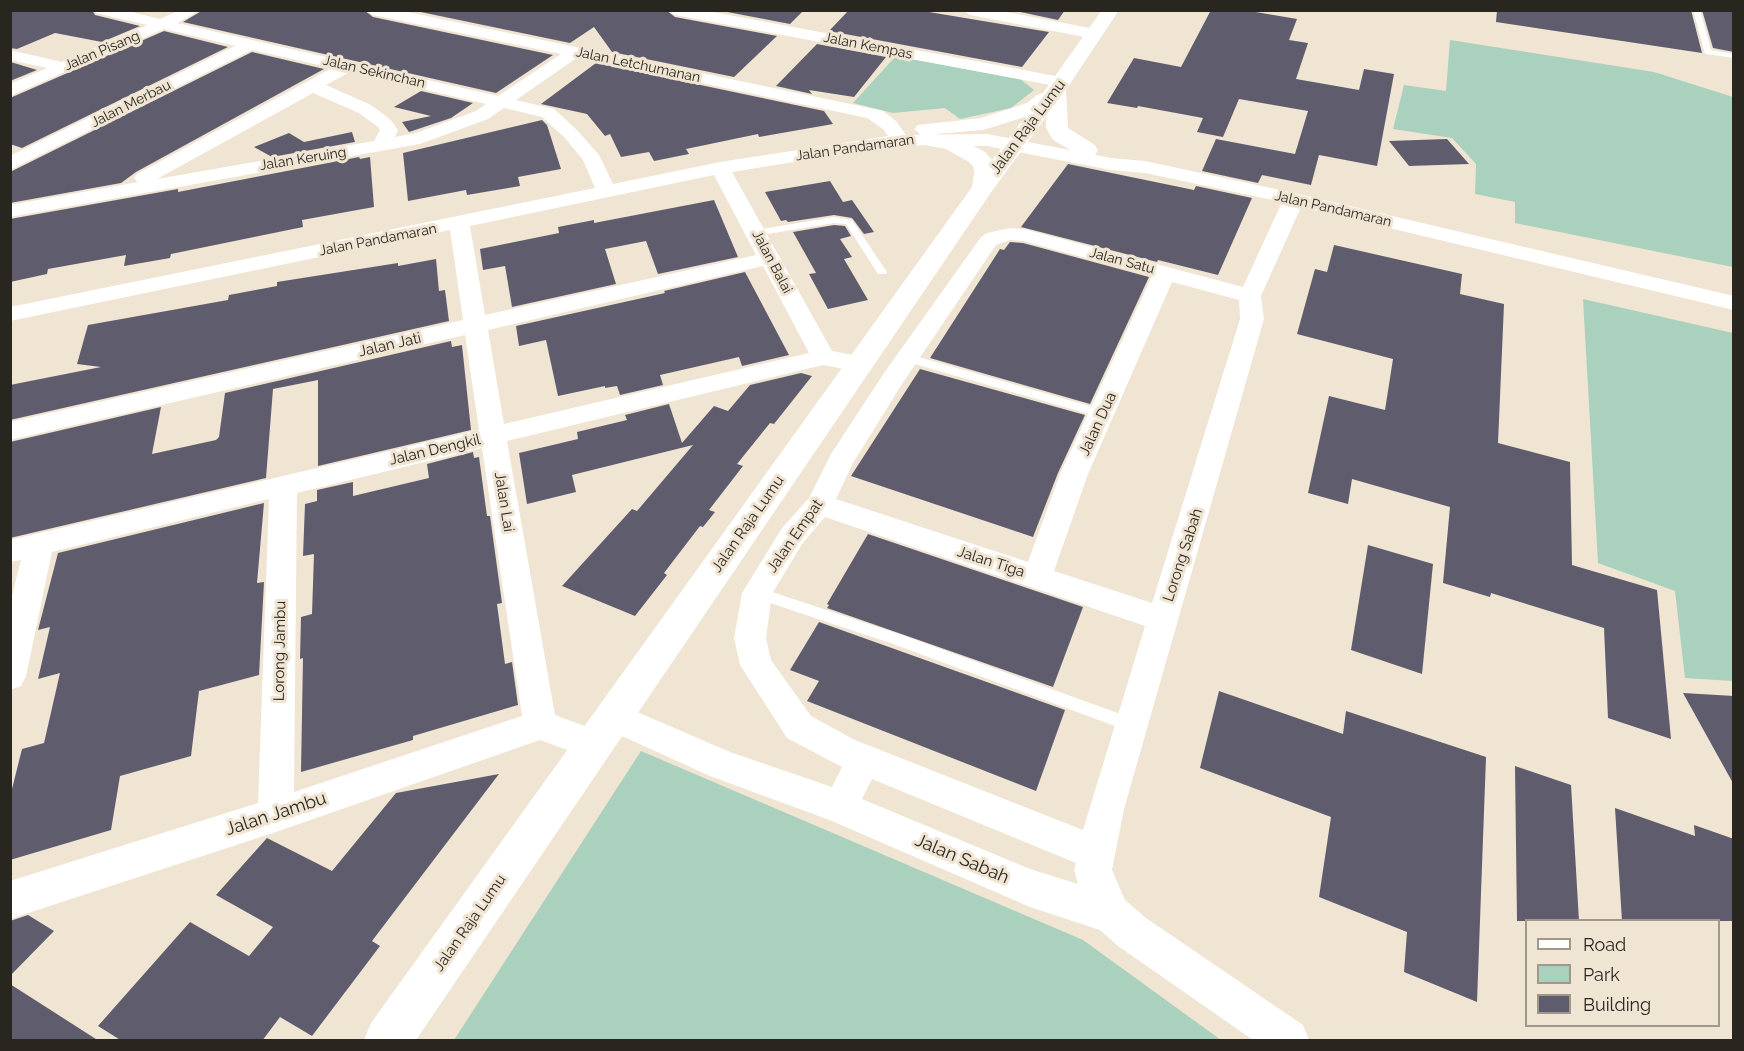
<!DOCTYPE html>
<html>
<head>
<meta charset="utf-8">
<style>
	body { margin:0 }
	#map { position:relative; width:1744px; height:1051px; overflow:hidden; background:#f0e4d3; font-family:Raleway,sans-serif }
	canvas { display:block }
	.frame { position:absolute; inset:0; border:12px solid #29251f; pointer-events:none }
	.legend { position:absolute; left:1525px; top:919px; width:195px; height:108px; box-sizing:border-box; background:#f0e4d3; border:2px solid #a0988b; margin:0; padding:8px 10px; list-style:none; font-size:18px; color:#29251f }
	.legend li { display:flex; align-items:center; gap:12px; height:30px }
	.legend b { width:30px; border:2px solid #a0988b }
</style>
</head>
<body>
<div id="map">
<canvas width="1744" height="1051"></canvas>
<div class="frame"></div>
<ul class="legend">
<li><b style="height:8px;background:#fff"></b>Road</li>
<li><b style="height:16px;background:#a9d1bd"></b>Park</li>
<li><b style="height:16px;background:#5f5d6d"></b>Building</li>
</ul>
</div>
<script>
const context = document.querySelector('canvas').getContext('2d');
context.lineJoin = 'round';
function paint(path, color) { context.fillStyle = color; context.fill(path, 'evenodd'); }
const poly = rows => new Path2D(rows.map(r => 'M' + r).join(''));
function write(font, color, halo, rows, align = 'center') {
  context.font = font + ' Raleway,sans-serif'; context.lineWidth = 6; context.setLineDash([]); context.textBaseline = 'middle'; context.strokeStyle = halo; context.fillStyle = color; for (const [text, x, y, turn = 0] of rows) {
    context.save(); context.translate(x, y); context.rotate((+turn || 0) * Math.PI / 180); context.textAlign = isNaN(turn) ? turn : align; if (halo) context.strokeText(text, 0, 0); context.fillText(text, 0, 0); context.restore();
  }
}
paint(poly([
	[1450,40,1654,72,1733,97,1733,267,1515,223,1515,202,1475,194,1476,164,1452,138,1393,129,1404,85,1446,91],
	[896,56,1020,79,1034,90,1011,108,960,119,945,108,893,113,853,103],
	[1583,299,1733,333,1733,681,1685,678,1675,591,1598,563],
	[641,751,1083,940,1221,1040,454,1040]
]), '#a9d1bd');
paint(poly([
	[10,10,92,10,95,15,140,26,102,42,55,33,17,49,10,48],
	[203,10,364,10,373,17,553,55,496,93,183,22],
	[411,10,666,10,675,17,777,36,734,77,612,52,594,27,570,43],
	[717,10,804,10,790,24],
	[849,10,917,10,1049,32,1022,67,829,31],
	[1011,10,1065,10,1058,20],
	[1211,10,1244,10,1297,19,1289,40,1308,43,1296,79,1359,90,1364,69,1394,74,1377,166,1319,155,1311,185,1262,175,1258,183,1202,171,1216,139,1295,154,1308,111,1239,99,1223,137,1197,132,1203,118,1138,106,1137,108,1107,103,1134,58,1181,67],
	[1497,10,1691,10,1702,53,1496,22],
	[1702,10,1734,10,1734,52,1713,48],
	[164,31,228,47,22,148,10,144,10,98],
	[817,44,886,57,854,97,809,90,812,94,776,86],
	[252,52,324,69,136,172,121,183,10,203,10,172],
	[10,62,14,63,37,70,10,81],
	[596,63,824,111,833,124,759,137,758,134,686,149,689,154,654,161,649,152,621,157,610,134,605,136,587,114,541,104],
	[421,91,473,103,451,118,409,132,402,122,431,116,394,107],
	[542,120,547,125,561,169,518,177,520,186,467,195,466,190,408,201,403,153],
	[352,132,355,142,272,157,254,147,289,133,304,142],
	[1447,139,1469,164,1409,166,1389,141],
	[359,157,360,159,370,157,374,207,302,220,303,227,171,254,170,258,124,266,126,255,48,269,47,274,10,282,10,219,178,189,178,192],
	[1068,164,1194,190,1196,186,1252,198,1218,275,1158,260,1157,262,1021,227],
	[830,181,843,202,852,200,874,232,864,234,852,218,834,215,788,222,786,220,781,221,765,192],
	[714,200,738,257,658,274,646,241,605,249,616,284,512,307,505,266,483,270,480,249,559,233,558,227,594,220,594,223],
	[834,225,845,226,851,236,840,239,852,257,844,259,868,300,828,309,809,274,816,273,793,232],
	[1010,242,1023,243,1149,277,1090,404,930,358,1000,249,1004,250],
	[1334,245,1462,274,1460,294,1504,304,1498,443,1570,462,1572,565,1657,590,1671,739,1608,718,1604,628,1491,593,1490,597,1443,583,1450,507,1352,479,1348,504,1308,493,1329,396,1385,410,1393,359,1297,334,1315,269,1327,272],
	[436,259,439,291,445,290,449,321,10,420,10,385,101,367,77,364,88,325,228,300,229,295,277,286,277,282,398,263,398,266],
	[745,272,789,355,742,366,739,357,660,375,663,385,620,395,617,386,605,388,605,386,558,396,546,340,519,346,516,326,665,293,664,291],
	[451,341,452,347,462,345,471,430,318,466,318,380,273,389,266,478,10,538,10,442,161,407,152,454,216,440,219,437,225,393],
	[920,369,1085,415,1058,473,1033,537,851,476],
	[801,373,812,376,774,424,770,423,737,464,743,466,709,510,715,512,703,527,700,526,664,573,667,575,635,616,562,586,632,509,637,511,693,445,572,475,576,492,527,504,519,453,578,439,577,432,627,420,625,415,669,404,682,443,714,406,728,411,750,385],
	[473,452,474,458,479,457,487,516,490,516,502,603,497,604,505,664,512,662,518,705,413,736,413,740,301,772,303,658,300,659,301,617,312,614,314,554,303,556,305,504,317,501,317,490,353,482,353,496,429,478,427,464],
	[264,503,257,583,264,582,259,675,199,691,191,756,120,776,111,830,10,860,10,797,22,749,44,743,60,673,38,679,50,627,38,630,58,553],
	[868,534,1083,607,1053,687,827,608,829,605,827,604],
	[1368,545,1433,564,1422,674,1351,650],
	[819,622,1065,710,1036,791,807,701,819,681,790,670],
	[1219,691,1343,734,1346,711,1486,757,1477,1002,1404,972,1407,932,1319,897,1331,817,1200,768],
	[1683,693,1734,696,1734,785],
	[1515,766,1571,785,1579,921,1517,921],
	[499,774,372,941,380,946,312,1036,280,1017,262,1041,122,1041,98,1026,190,922,249,956,273,927,216,895,267,838,332,871,396,793],
	[1615,808,1695,836,1694,825,1734,839,1734,921,1622,921],
	[28,915,54,931,10,976,10,921],
	[10,984,99,1041,10,1041]
]), '#5f5d6d');
paint(poly([
	[1693,10,1700,10,1711,50,1734,54,1734,58,1705,54,1693,10],
	[834,217,852,220,887,272,886,274,878,274,846,224,834,223,756,236,751,233,756,230,834,217],
	[908,354,1107,411,1109,414,1103,418,904,361,902,358,908,354],
	[757,587,902,635,1137,720,1139,725,1137,730,1131,732,893,644,752,597,750,593,752,589,757,587]
]), '#fff');
paint(poly([
	[94,10,123,10,160,19,180,10,201,10,177,23,498,96,561,54,373,15,366,10,398,10,870,108,883,111,896,121,906,135,987,134,1111,158,1145,161,1294,193,1734,296,1734,310,1301,207,1261,296,1264,319,1124,809,1112,870,1125,900,1146,918,1303,1025,1309,1040,1253,1040,1118,946,1100,930,1030,907,832,821,710,776,602,727,597,717,602,707,614,702,730,752,832,787,842,767,787,738,740,665,734,638,742,593,782,528,809,498,831,454,884,373,981,237,987,233,1010,228,1024,229,1243,287,1282,202,1145,173,1111,170,987,146,926,145,881,148,732,172,832,351,869,358,872,364,869,370,860,372,823,365,507,441,555,715,606,734,611,745,606,756,594,760,540,740,276,832,10,919,10,881,258,803,269,499,52,552,26,676,21,686,10,690,10,604,21,560,10,562,10,540,479,430,465,335,10,440,10,422,463,320,450,230,10,321,10,307,595,188,583,160,565,138,542,117,504,108,488,119,420,144,10,217,10,205,138,182,134,178,137,174,332,68,252,50,10,170,10,156,235,46,164,29,10,96,10,84,47,68,10,60,10,50,62,62,147,25,96,13,94,10],
	[578,57,867,118,883,129,888,136,720,162,613,184,599,155,577,130,554,109,516,100,578,57],
	[350,72,486,104,476,111,416,133,395,137,398,130,390,119,371,105,326,85,350,72],
	[313,93,359,113,378,127,380,130,374,141,157,179,313,93],
	[714,175,756,255,485,315,470,226,714,175],
	[1010,240,1023,241,1152,276,1060,474,1028,562,836,499,853,463,902,384,996,245,1010,240],
	[763,266,809,353,504,424,488,330,763,266],
	[1172,282,1239,300,1240,319,1152,603,1054,571,1088,474,1172,282],
	[482,448,522,716,294,792,297,493,482,448],
	[825,517,1145,626,1083,830,855,740,811,716,771,660,766,638,772,594,802,544,825,517],
	[872,779,1076,863,1074,870,1078,884,1030,869,862,799,872,779],
	[668,10,702,10,1061,77,1067,78,1070,82,1067,86,1061,87,675,15,668,10],
	[963,10,996,10,1095,29,1103,34,1095,39,970,15,963,10]
]), '#fff');
paint(poly([
	[1102,10,1119,10,1066,90,1068,128,1095,145,1098,150,1095,155,1087,157,1079,155,1053,140,1046,128,1046,117,992,191,416,1040,364,1040,371,1023,972,187,974,173,973,166,969,162,946,149,918,144,915,139,920,134,914,129,918,125,981,118,1027,103,1037,95,1043,93,1102,10],
	[1025,117,992,160,985,152,960,139,936,134,983,130,1025,117]
]), '#fff');
write('14px', '#29251f', '#f0e4d3', [
	["Jalan Kempas",868,46,11],
	["Jalan Pisang",102,51,-23],
	["Jalan Letchumanan",638,65,12],
	["Jalan Sekinchan",374,72,13],
	["Jalan Merbau",131,104,-27],
	["Jalan Pandamaran",855,148,-8],
	["Jalan Keruing",303,159,-9],
	["Jalan Pandamaran",1333,209,13],
	["Jalan Pandamaran",378,240,-11],
	["Jalan Satu",1122,261,15],
	["Jalan Balai",772,262,62]
]);
write('15px', '#29251f', '#f0e4d3', [
	["Jalan Raja Lumu",1028,127,-53],
	["Jalan Jati",390,345,-13],
	["Jalan Dua",1098,424,-65],
	["Jalan Dengkil",435,450,-13],
	["Jalan Lai",504,502,81],
	["Jalan Raja Lumu",748,524,-55],
	["Jalan Empat",795,536,-55],
	["Lorong Sabah",1183,555,-72],
	["Jalan Tiga",991,562,18],
	["Lorong Jambu",280,651,-89],
	["Jalan Raja Lumu",470,923,-55]
]);
write('18px', '#29251f', '#f0e4d3', [
	["Jalan Jambu",276,814,-18],
	["Jalan Sabah",962,859,23]
]);
</script>
</body>
</html>
